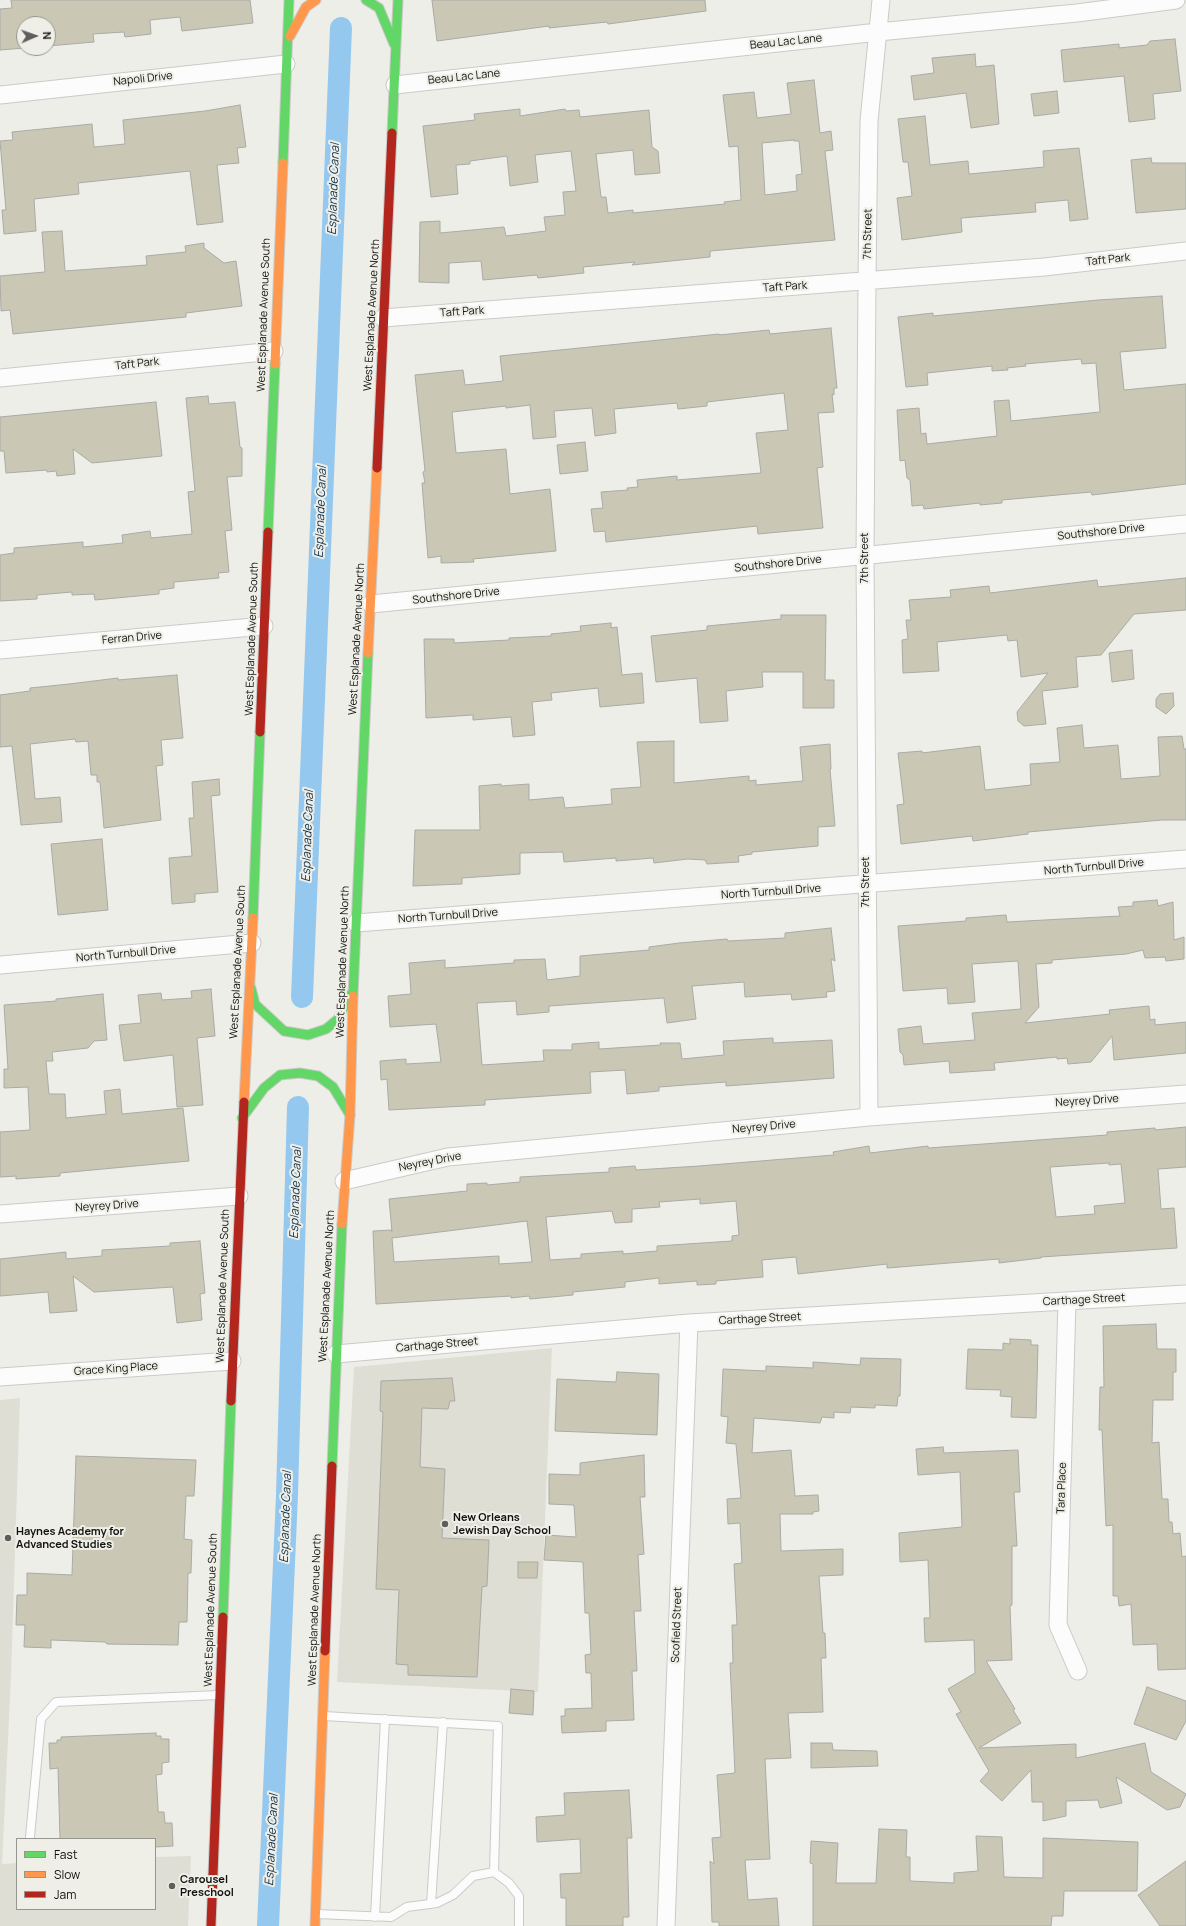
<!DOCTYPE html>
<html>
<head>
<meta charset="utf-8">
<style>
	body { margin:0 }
	#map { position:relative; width:1186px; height:1926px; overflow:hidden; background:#eeeee9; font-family:Manrope,sans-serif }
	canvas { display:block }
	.legend { position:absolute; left:16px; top:1838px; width:140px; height:72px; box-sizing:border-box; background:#efefe8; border:1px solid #969691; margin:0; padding:5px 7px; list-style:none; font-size:12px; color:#11110f }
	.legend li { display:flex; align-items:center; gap:8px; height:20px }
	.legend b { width:20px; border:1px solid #969691 }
	.north { position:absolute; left:16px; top:16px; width:40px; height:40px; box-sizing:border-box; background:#efefe8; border:1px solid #969691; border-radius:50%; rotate:88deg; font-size:11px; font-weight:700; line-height:16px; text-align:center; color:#11110f }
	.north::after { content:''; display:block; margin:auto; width:14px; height:18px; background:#5e5e5b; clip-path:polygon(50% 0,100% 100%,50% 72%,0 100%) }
</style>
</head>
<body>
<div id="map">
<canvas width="1186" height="1926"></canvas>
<ul class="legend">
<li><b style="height:5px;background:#63d668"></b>Fast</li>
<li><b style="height:5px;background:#ff974d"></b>Slow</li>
<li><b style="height:5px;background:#b3261e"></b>Jam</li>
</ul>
<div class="north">N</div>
</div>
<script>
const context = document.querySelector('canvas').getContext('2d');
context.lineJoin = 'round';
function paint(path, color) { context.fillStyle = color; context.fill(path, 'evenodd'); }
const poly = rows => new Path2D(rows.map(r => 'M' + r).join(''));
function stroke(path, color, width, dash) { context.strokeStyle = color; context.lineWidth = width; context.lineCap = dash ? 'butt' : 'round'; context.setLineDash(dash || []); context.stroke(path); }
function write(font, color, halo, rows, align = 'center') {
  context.font = font + ' Manrope,sans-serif'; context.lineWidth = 4; context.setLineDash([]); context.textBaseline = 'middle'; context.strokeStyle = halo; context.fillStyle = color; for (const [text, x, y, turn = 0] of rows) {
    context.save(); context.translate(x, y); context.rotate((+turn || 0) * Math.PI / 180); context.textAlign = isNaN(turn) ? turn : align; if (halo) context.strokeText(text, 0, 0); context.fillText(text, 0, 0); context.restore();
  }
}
paint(poly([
	[552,1348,538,1692,337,1682,354,1367],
	[20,1398,11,1677,2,1864,17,1863,17,1909,155,1909,155,1857,191,1856,188,1926,0,1926,0,1400]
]), '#dfded5');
stroke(poly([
	[302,997,341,28],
	[268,1926,287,1495,298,1107]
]), '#95c8ef', 22);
const building = poly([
	[11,0,250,0,253,23,182,31,180,17,150,20,151,34,125,37,124,32,93,34,94,42,48,46,48,24,24,24,25,48,0,50,0,9,12,8,11,0],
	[432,0,705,0,706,11,608,24,607,22,549,28,549,26,437,41,432,0],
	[1175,39,1181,91,1153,94,1155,119,1129,122,1124,76,1064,82,1061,50,1119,44,1119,48,1147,45,1150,41,1175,39],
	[975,54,976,67,994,65,999,124,971,128,966,93,914,100,911,76,934,73,932,58,975,54],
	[814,80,820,133,831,131,833,150,825,151,835,240,710,251,710,257,632,265,635,262,583,267,584,273,538,278,537,275,483,280,481,261,449,263,449,283,419,282,420,222,440,221,440,233,504,227,506,236,546,231,544,217,565,215,563,192,576,191,571,151,535,155,538,182,510,186,507,156,470,161,470,164,456,165,458,194,431,197,423,126,475,120,474,114,520,109,520,116,565,109,566,111,579,110,580,117,649,110,652,147,658,151,660,173,635,175,633,150,596,154,601,197,606,197,608,213,633,210,633,213,725,204,724,202,741,200,738,146,729,147,723,95,754,92,757,118,791,114,787,83,814,80],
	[794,140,794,141,799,141,802,174,796,175,797,191,765,195,762,143,794,140],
	[1057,91,1059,113,1034,116,1031,94,1057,91],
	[240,105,246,147,237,148,239,163,217,165,223,222,197,225,190,171,78,183,79,194,34,199,36,231,4,234,2,210,6,210,0,141,13,140,12,132,92,124,94,147,125,144,123,120,205,111,240,105],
	[925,116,930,165,968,161,969,174,1044,167,1043,151,1079,148,1088,219,1070,221,1068,200,1035,203,1036,212,961,218,962,232,902,240,897,198,912,196,908,162,903,162,898,119,925,116],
	[1151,158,1152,163,1186,163,1186,209,1136,213,1131,160,1151,158],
	[62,231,65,271,147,265,146,256,186,252,185,246,204,243,204,248,224,263,236,261,242,306,186,313,186,317,13,334,10,310,1,311,0,276,45,272,42,232,62,231],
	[1162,296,1166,348,1120,352,1124,390,1186,384,1186,484,1092,495,1091,492,1002,500,1002,503,980,505,980,503,924,509,923,505,912,506,910,480,907,478,905,460,900,461,897,410,919,408,921,434,926,433,927,444,997,436,994,401,1009,400,1011,421,1100,412,1096,363,1082,364,1081,359,1025,364,1026,366,1007,368,1008,370,992,371,992,366,927,373,928,385,906,387,898,317,933,313,933,316,1098,300,1162,296],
	[831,328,837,388,834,388,834,395,832,394,834,412,818,413,823,467,817,468,823,528,758,534,757,526,606,542,605,531,594,532,591,509,603,508,601,492,628,490,627,488,638,487,637,480,677,476,677,480,761,473,756,433,788,430,784,393,707,402,707,406,678,409,677,403,614,409,616,433,595,436,592,408,554,411,556,437,533,439,530,405,506,408,506,406,452,412,456,453,506,449,510,494,550,489,556,551,473,559,474,562,441,563,441,556,428,558,422,483,425,483,423,472,425,471,415,375,463,370,465,385,503,381,500,356,719,334,719,335,769,330,770,334,831,328],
	[208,396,209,404,235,402,240,447,242,448,242,476,227,477,232,530,225,531,229,572,218,573,219,578,174,582,174,588,159,590,159,594,95,600,94,594,72,595,72,592,37,595,37,599,0,601,0,555,14,553,14,548,83,542,83,547,123,543,122,535,150,531,151,538,192,534,188,492,195,491,186,398,208,396],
	[156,402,162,456,92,463,73,449,75,474,57,476,56,471,47,472,47,470,6,473,4,451,0,451,0,417,156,402],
	[585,442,588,471,560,474,557,445,585,442],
	[1186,578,1186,610,1134,614,1101,655,1076,657,1078,687,1042,691,1046,724,1024,726,1018,721,1017,712,1048,673,1021,677,1017,640,1008,641,1007,635,937,642,939,671,903,673,902,640,908,639,906,620,911,620,909,600,951,597,950,590,989,586,990,593,1097,580,1098,587,1186,578],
	[781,615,826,615,825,680,834,680,834,708,803,708,803,672,762,672,763,687,726,691,728,721,700,723,697,678,656,682,651,636,707,630,707,626,781,619,781,615],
	[611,623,611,628,617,627,622,675,642,673,644,703,600,707,598,688,551,693,552,700,532,702,535,735,513,737,511,717,473,720,473,715,426,718,424,639,454,639,454,643,509,640,509,638,551,636,551,634,581,631,580,626,611,623],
	[1132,650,1134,679,1112,682,1109,653,1132,650],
	[177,675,183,738,161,740,163,765,156,766,161,820,104,828,100,782,97,782,97,775,91,775,88,741,76,742,75,739,30,744,35,799,60,797,62,822,21,825,12,746,0,747,0,695,30,691,30,688,69,684,118,678,118,680,177,675],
	[1173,693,1174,706,1166,714,1156,707,1156,699,1160,694,1173,693],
	[1082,725,1084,748,1118,745,1121,779,1160,776,1158,737,1182,736,1184,749,1186,749,1186,820,1162,820,1028,832,1028,834,973,841,972,836,901,844,897,805,904,804,898,753,922,751,922,753,980,746,985,790,1031,785,1030,764,1060,762,1057,728,1082,725],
	[674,741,674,783,749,776,749,781,756,780,756,785,803,781,800,747,830,744,831,769,830,769,835,826,818,827,818,846,752,852,752,854,738,856,739,862,707,864,705,860,688,859,654,863,653,858,616,861,616,858,564,862,563,852,520,853,520,874,462,878,462,884,413,886,415,830,480,830,479,786,501,784,501,786,529,784,529,800,563,797,565,808,612,804,611,789,641,787,637,742,674,741],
	[219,779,220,795,211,796,218,892,195,894,195,902,172,904,169,858,192,856,189,818,194,818,192,782,219,779],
	[102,839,108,910,58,915,51,844,102,839],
	[1157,900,1158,906,1173,902,1174,940,1184,937,1184,959,1166,961,1165,957,1145,958,1143,950,1126,954,1052,960,1052,963,1036,964,1039,1007,1025,1023,1110,1014,1109,1010,1149,1006,1150,1020,1155,1019,1155,1025,1186,1022,1186,1053,1114,1060,1112,1036,1091,1062,1068,1064,1067,1058,1057,1059,1057,1057,994,1063,995,1070,950,1073,949,1061,904,1065,903,1055,900,1052,898,1029,921,1026,923,1044,975,1040,972,1013,1021,1009,1018,961,972,964,975,1002,948,1004,947,988,903,991,898,926,966,921,966,918,1006,915,1007,922,1120,916,1118,907,1133,906,1133,902,1157,900],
	[831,928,835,961,831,959,835,991,826,992,827,997,792,1000,791,994,745,997,744,982,692,986,696,1019,667,1023,664,998,549,1006,549,1012,517,1015,516,1001,477,1003,482,1065,544,1061,543,1050,572,1050,572,1044,599,1042,599,1049,661,1045,660,1043,680,1043,682,1059,724,1055,723,1041,773,1038,773,1043,832,1040,834,1078,726,1086,726,1082,659,1087,659,1091,627,1094,625,1070,590,1072,591,1093,485,1100,485,1105,389,1110,387,1079,381,1080,380,1061,406,1059,406,1064,441,1062,436,1024,390,1027,388,996,411,994,409,963,445,960,445,968,514,963,514,960,545,959,547,980,580,976,580,956,649,950,649,947,679,943,727,939,728,941,785,938,785,933,831,928],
	[211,989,215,1036,197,1038,203,1105,177,1107,173,1055,124,1061,119,1025,141,1023,138,995,161,993,162,1000,192,998,191,991,211,989],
	[103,994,107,1040,94,1041,88,1048,52,1052,53,1061,46,1061,49,1094,65,1094,66,1118,106,1114,104,1091,120,1089,122,1114,183,1108,189,1161,60,1173,60,1176,16,1179,16,1176,0,1177,0,1132,30,1130,28,1087,4,1088,4,1069,8,1069,4,1005,56,1001,56,999,103,994],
	[1186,1127,1186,1167,1158,1169,1161,1209,1174,1208,1177,1248,1041,1257,1041,1258,999,1263,999,1259,887,1268,887,1264,798,1274,796,1257,762,1260,763,1277,716,1281,716,1284,697,1285,697,1281,659,1284,659,1278,625,1282,625,1287,573,1292,573,1295,530,1299,529,1296,511,1298,511,1296,376,1304,373,1231,391,1230,392,1232,389,1199,467,1191,467,1184,487,1183,487,1185,520,1182,520,1177,609,1172,609,1168,635,1166,636,1170,699,1166,834,1155,833,1152,869,1146,870,1153,928,1146,928,1148,1107,1135,1107,1132,1155,1128,1155,1130,1186,1127],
	[1109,1163,1109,1165,1121,1164,1125,1203,1094,1206,1095,1214,1056,1217,1050,1167,1109,1163],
	[700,1199,700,1204,736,1201,739,1235,732,1236,732,1241,657,1246,657,1251,623,1254,623,1251,581,1254,581,1258,550,1260,546,1217,612,1211,615,1223,632,1222,632,1209,660,1207,659,1202,700,1199],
	[527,1221,532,1262,499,1264,499,1256,394,1262,392,1238,527,1221],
	[200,1241,205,1293,200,1294,202,1320,177,1323,173,1287,94,1292,73,1276,77,1311,50,1313,48,1292,0,1296,0,1259,66,1252,66,1259,102,1256,102,1250,170,1246,170,1243,200,1241],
	[1156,1324,1157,1349,1176,1349,1176,1372,1173,1372,1173,1400,1153,1400,1152,1443,1159,1442,1162,1499,1168,1499,1169,1522,1172,1522,1173,1534,1180,1533,1182,1557,1186,1556,1186,1669,1158,1670,1157,1644,1133,1645,1131,1604,1119,1606,1118,1596,1113,1596,1113,1525,1106,1526,1102,1430,1099,1430,1100,1387,1104,1387,1103,1326,1156,1324],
	[1010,1339,1031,1340,1031,1345,1038,1345,1036,1418,1011,1417,1012,1397,1000,1396,1001,1390,966,1389,968,1349,1003,1350,1003,1343,1010,1344,1010,1339],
	[861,1358,901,1359,900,1396,898,1396,897,1406,875,1405,875,1408,851,1407,850,1413,834,1412,834,1418,822,1417,820,1423,754,1418,752,1453,791,1450,795,1496,818,1495,819,1511,813,1512,813,1514,780,1514,781,1551,843,1549,843,1575,819,1576,823,1633,825,1633,826,1658,821,1658,823,1712,788,1713,791,1758,765,1759,770,1859,745,1860,748,1900,777,1898,779,1926,719,1926,719,1922,712,1922,710,1861,714,1864,712,1838,721,1837,717,1775,735,1773,730,1663,733,1663,732,1625,737,1625,734,1564,742,1563,740,1523,728,1524,727,1499,741,1498,736,1444,726,1443,728,1417,721,1416,723,1369,766,1371,766,1366,813,1368,813,1362,860,1365,861,1358],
	[617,1372,659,1374,657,1435,555,1431,557,1379,616,1382,617,1372],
	[452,1378,455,1401,450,1401,448,1409,422,1408,420,1467,445,1469,442,1538,489,1540,487,1586,482,1587,477,1677,408,1675,408,1665,396,1664,399,1590,376,1589,383,1412,380,1411,381,1381,452,1378],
	[943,1447,944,1453,1018,1450,1020,1492,1014,1492,1017,1546,1012,1546,1012,1605,1010,1606,1012,1660,986,1661,1015,1709,1013,1710,1021,1723,979,1748,1076,1744,1076,1758,1145,1743,1151,1772,1186,1794,1180,1807,1167,1810,1116,1777,1122,1803,1100,1808,1098,1800,1066,1801,1066,1816,1043,1821,1043,1802,1032,1802,1031,1770,1002,1801,980,1781,989,1771,956,1714,961,1712,948,1689,975,1673,974,1640,925,1642,924,1618,930,1618,928,1560,900,1562,899,1533,962,1527,960,1472,918,1475,916,1449,943,1447],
	[644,1455,645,1497,640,1497,644,1554,638,1555,641,1611,634,1611,637,1671,632,1671,634,1720,606,1721,606,1731,562,1733,561,1716,565,1716,565,1709,592,1708,591,1673,586,1673,585,1655,591,1654,589,1613,585,1613,583,1562,544,1560,546,1535,576,1537,574,1505,549,1504,549,1474,580,1475,580,1463,644,1455],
	[76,1456,196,1460,194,1496,186,1496,184,1539,192,1540,191,1573,188,1573,187,1622,179,1622,178,1645,107,1644,105,1642,51,1640,51,1648,24,1647,25,1625,16,1625,17,1595,27,1595,27,1573,72,1575,76,1456],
	[518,1562,538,1562,537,1578,518,1578,518,1562],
	[1147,1687,1186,1701,1186,1721,1176,1740,1134,1724,1147,1687],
	[511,1689,534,1691,533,1715,509,1713,511,1689],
	[156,1733,156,1736,161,1736,161,1739,169,1739,169,1762,162,1763,162,1774,156,1775,158,1808,158,1812,164,1812,165,1823,172,1823,173,1846,155,1847,155,1839,60,1839,58,1768,50,1769,49,1743,57,1743,57,1740,61,1740,61,1737,156,1733],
	[811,1743,832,1743,833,1750,877,1751,878,1766,811,1768,811,1743],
	[629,1790,632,1838,627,1838,629,1917,623,1917,623,1926,566,1926,566,1898,561,1898,560,1874,581,1873,580,1839,537,1842,536,1817,565,1815,564,1793,629,1790],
	[879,1829,907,1830,906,1857,910,1857,910,1881,954,1883,954,1873,978,1871,976,1836,1002,1837,1004,1877,1043,1878,1043,1838,1138,1842,1137,1891,1064,1891,1063,1916,1052,1916,1051,1926,813,1926,813,1864,810,1863,811,1841,838,1843,836,1883,876,1883,879,1829],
	[1186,1861,1186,1926,1160,1926,1138,1895,1186,1861]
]);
paint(building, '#cac8b5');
stroke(building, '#aaaaa6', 1);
const lane = poly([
	[324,1716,498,1726,494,1872],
	[30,1837,41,1719,56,1702,219,1695],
	[431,1904,443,1722],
	[316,1914,391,1917,407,1907,437,1903,453,1895,473,1876,494,1872,509,1883,519,1896,519,1926],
	[375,1917,385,1719]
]);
const street = poly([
	[395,85,878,32,1077,13,1176,0],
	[0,95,286,64],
	[383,318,1044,267,1186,251],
	[0,378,274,351],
	[371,604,1186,524],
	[0,650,264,626],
	[356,923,1186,859],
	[0,965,252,943],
	[869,1117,865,555,867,280,869,121,881,0],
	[344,1181,448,1157,869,1117,1186,1094],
	[0,1214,239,1196],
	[1067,1301,1058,1625,1078,1671],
	[336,1354,689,1323,1186,1294],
	[0,1377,232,1361],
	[666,1926,689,1323]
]);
const fast = poly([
	[366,0,379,8,394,44],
	[392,133,398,0],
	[283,163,289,0],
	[268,532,275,364],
	[253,918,260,732],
	[251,988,255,1004,284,1031,308,1035,326,1029,338,1019,351,994],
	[353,996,368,653],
	[242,1118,264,1088,280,1075,300,1073,318,1076,333,1087,350,1115],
	[332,1466,342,1224],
	[223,1617,231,1401]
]);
const slow = poly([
	[290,36,306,7,316,0],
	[275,364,283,163],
	[368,653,377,468],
	[244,1102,253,918],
	[342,1224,350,1115,353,996],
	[315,1926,325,1651]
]);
const jam = poly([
	[377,468,392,133],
	[260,732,268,532],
	[231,1401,244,1102],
	[325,1651,332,1466],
	[211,1926,223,1617]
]);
stroke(lane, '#cbcac7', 10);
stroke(street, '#cbcac7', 19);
stroke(fast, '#cbcac7', 11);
stroke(slow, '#cbcac7', 11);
stroke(jam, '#cbcac7', 11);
stroke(lane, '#fcfcfc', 8);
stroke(street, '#fcfcfc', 17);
stroke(fast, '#63d668', 9);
stroke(slow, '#ff974d', 9);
stroke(jam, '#b3261e', 9);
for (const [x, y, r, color] of [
	[445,1524,4,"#5e5e5b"],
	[8,1538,4,"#5e5e5b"],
	[172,1886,4,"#5e5e5b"]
]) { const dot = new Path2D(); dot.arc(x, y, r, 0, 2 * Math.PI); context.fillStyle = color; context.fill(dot); stroke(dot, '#efefe8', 1.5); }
write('11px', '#11110f', '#efefe8', [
	["Beau Lac Lane",786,42,-6],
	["Beau Lac Lane",464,77,-6],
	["Napoli Drive",143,79,-6],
	["7th Street",868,234,-89],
	["Taft Park",1108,260,-6],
	["Taft Park",785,287,-4],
	["Taft Park",462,312,-4],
	["West Esplanade Avenue South",264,315,-88],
	["West Esplanade Avenue North",372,315,-87],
	["Taft Park",137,364,-6],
	["Southshore Drive",1101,532,-6],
	["7th Street",865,558,-90],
	["Southshore Drive",778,564,-6],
	["Southshore Drive",456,596,-6],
	["Ferran Drive",132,638,-5],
	["West Esplanade Avenue South",252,639,-88],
	["West Esplanade Avenue North",357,639,-87],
	["North Turnbull Drive",1094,867,-5],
	["7th Street",866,882,-90],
	["North Turnbull Drive",771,892,-4],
	["North Turnbull Drive",448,916,-4],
	["North Turnbull Drive",126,954,-5],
	["West Esplanade Avenue South",238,962,-87],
	["West Esplanade Avenue North",343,962,-88],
	["Neyrey Drive",1087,1101,-4],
	["Neyrey Drive",764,1127,-5],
	["Neyrey Drive",430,1162,-11],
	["Neyrey Drive",107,1206,-4],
	["West Esplanade Avenue South",223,1286,-88],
	["West Esplanade Avenue North",327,1286,-87],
	["Carthage Street",1084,1300,-3],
	["Carthage Street",760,1319,-3],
	["Carthage Street",437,1345,-5],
	["Grace King Place",116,1369,-4],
	["Tara Place",1062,1488,-88],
	["West Esplanade Avenue South",211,1610,-88],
	["West Esplanade Avenue North",315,1610,-88],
	["Scofield Street",677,1625,-88]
]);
write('bold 11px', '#11110f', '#efefe8', [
	["New Orleans",453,1518],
	["Jewish Day School",453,1531],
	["Haynes Academy for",16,1532],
	["Advanced Studies",16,1545],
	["Carousel",180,1880],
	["Preschool",180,1893]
], 'left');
write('italic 12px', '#0d2d44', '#efefe8', [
	["Esplanade Canal",334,189,-88],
	["Esplanade Canal",321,512,-88],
	["Esplanade Canal",308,836,-88],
	["Esplanade Canal",296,1193,-88],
	["Esplanade Canal",286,1517,-88],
	["Esplanade Canal",272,1840,-87]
]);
</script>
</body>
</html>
